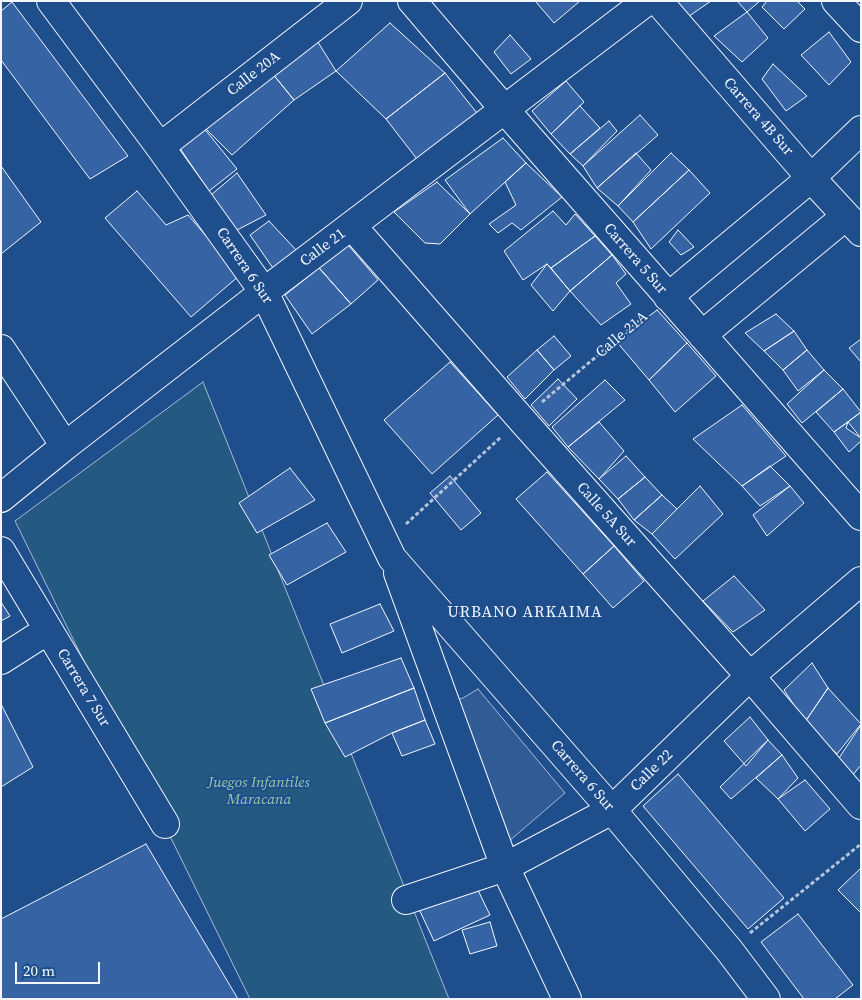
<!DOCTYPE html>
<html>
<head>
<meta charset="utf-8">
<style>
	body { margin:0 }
	#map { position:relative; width:862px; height:1000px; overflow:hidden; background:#1f4e8c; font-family:"Source Serif 4",serif }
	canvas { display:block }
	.frame { position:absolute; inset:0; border:2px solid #f2f6ff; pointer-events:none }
	.scale { position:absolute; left:15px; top:962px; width:85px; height:22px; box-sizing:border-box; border:2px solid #f2f6ff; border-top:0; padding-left:6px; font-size:15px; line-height:18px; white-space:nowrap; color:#f2f6ff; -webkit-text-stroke:4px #1f4e8c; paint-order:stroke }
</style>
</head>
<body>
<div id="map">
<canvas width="862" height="1000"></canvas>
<div class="frame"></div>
<div class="scale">20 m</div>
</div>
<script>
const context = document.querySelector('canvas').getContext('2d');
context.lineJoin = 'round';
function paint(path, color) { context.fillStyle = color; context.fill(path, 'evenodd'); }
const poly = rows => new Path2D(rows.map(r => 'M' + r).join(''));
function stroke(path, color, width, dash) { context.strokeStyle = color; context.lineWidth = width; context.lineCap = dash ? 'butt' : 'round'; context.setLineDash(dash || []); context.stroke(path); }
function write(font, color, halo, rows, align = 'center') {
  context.font = font + ' "Source Serif 4",serif'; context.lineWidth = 4; context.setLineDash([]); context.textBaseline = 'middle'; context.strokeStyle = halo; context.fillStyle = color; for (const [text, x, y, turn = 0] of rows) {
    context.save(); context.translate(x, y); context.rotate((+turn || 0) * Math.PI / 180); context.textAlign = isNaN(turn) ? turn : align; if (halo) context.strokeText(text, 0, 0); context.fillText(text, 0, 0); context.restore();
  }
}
const green = poly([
	[203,382,449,999,250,999,15,521,203,382]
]);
paint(green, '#245a82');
stroke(green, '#a8bbd7', 1);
const parking = poly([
	[478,689,565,793,508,842,450,701,463,698,478,689]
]);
paint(parking, '#305b95');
stroke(parking, '#a8bbd7', 1);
const building = poly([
	[538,1,580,1,554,23,536,2,538,1],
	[667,1,711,1,682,21,667,1],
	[737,1,760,1,747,12,737,1],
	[767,1,797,1,805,9,784,29,762,7,767,1],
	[12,2,128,156,90,179,1,60,1,11,12,2],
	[747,12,768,38,742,62,714,36,747,12],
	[390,23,445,73,386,119,336,71,390,23],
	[829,32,851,62,829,85,801,55,829,32],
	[510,35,531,59,511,74,494,52,510,35],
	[316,39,336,71,294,100,272,73,316,39],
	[773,64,807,96,786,111,762,79,773,64],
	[272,73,294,100,232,155,199,122,272,73],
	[445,73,477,113,417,159,386,119,445,73],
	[566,81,584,102,551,134,532,111,566,81],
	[580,106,600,128,570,154,551,134,580,106],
	[640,115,658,135,597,188,583,166,640,115],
	[609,121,617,131,583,166,570,154,609,121],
	[199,122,237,169,209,191,175,141,199,122],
	[503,138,526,163,470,214,445,180,503,138],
	[636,153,651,170,618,206,597,188,636,153],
	[671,153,689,170,633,222,618,206,671,153],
	[526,163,562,197,521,230,512,223,498,233,489,224,516,205,505,182,526,163],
	[1,166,41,222,1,254,1,166],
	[689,170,710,193,651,249,633,222,689,170],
	[237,173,266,215,237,230,211,195,237,173],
	[437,182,470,214,440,244,425,243,394,212,437,182],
	[137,191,166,225,188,215,240,275,191,317,105,218,137,191],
	[553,211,566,225,575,214,595,236,551,268,547,264,523,280,504,251,553,211],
	[269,221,297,251,275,271,250,235,269,221],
	[678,230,694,247,681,255,669,242,678,230],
	[595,236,612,255,570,291,551,268,595,236],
	[343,239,378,280,351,304,315,263,343,239],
	[612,255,626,274,616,283,631,304,601,325,570,291,612,255],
	[547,264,570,291,553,311,531,285,547,264],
	[319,268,351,304,312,334,285,295,319,268],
	[657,310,687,343,649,380,616,341,657,310],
	[776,314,794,331,764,351,745,333,776,314],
	[794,331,807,350,783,370,764,351,794,331],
	[554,336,571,356,554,370,537,350,554,336],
	[861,339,861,362,849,348,861,339],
	[687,343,716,376,675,412,649,380,687,343],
	[537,350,554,370,525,399,507,377,537,350],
	[807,350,824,370,798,391,783,370,807,350],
	[450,362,498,415,432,474,384,420,450,362],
	[824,370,843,389,802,423,787,404,824,370],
	[558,379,577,399,549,426,531,405,558,379],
	[605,380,625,400,568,447,552,427,605,380],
	[843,389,861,412,834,432,816,412,843,389],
	[742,405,786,456,742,486,693,439,742,405],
	[861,412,861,438,848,422,861,412],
	[599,422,624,451,599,479,568,447,599,422],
	[848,422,846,428,861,438,861,441,849,452,834,432,848,422],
	[626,456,645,477,618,499,599,479,626,456],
	[770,466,790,486,760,506,742,486,770,466],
	[290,468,315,500,257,533,239,503,290,468],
	[547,472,614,546,583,574,516,499,547,472],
	[450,476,481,513,461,530,430,493,450,476],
	[645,477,662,495,634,520,618,499,645,477],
	[700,486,723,514,675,559,652,534,700,486],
	[790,486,804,503,767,536,753,515,790,486],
	[662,495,677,509,652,534,634,520,662,495],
	[327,523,346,552,287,585,269,555,327,523],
	[614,546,644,581,613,608,583,574,614,546],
	[734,576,765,610,733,632,703,601,734,576],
	[1,602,10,616,1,621,1,602],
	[380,604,394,631,342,653,330,624,380,604],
	[401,658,414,688,325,723,311,689,401,658],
	[812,663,828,688,805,722,784,690,812,663],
	[414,688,425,720,392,733,345,757,325,723,414,688],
	[828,688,861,724,837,754,805,722,828,688],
	[1,704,33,767,1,787,1,704],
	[750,717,768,740,746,766,724,741,750,717],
	[425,720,435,744,402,756,392,733,425,720],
	[861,725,861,765,851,777,839,758,861,725],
	[768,740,782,755,731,799,720,787,768,740],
	[782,755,798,778,778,799,756,778,782,755],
	[678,774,784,898,748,929,643,806,678,774],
	[805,780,830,809,805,831,778,799,805,780],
	[146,844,238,999,1,999,1,919,146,844],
	[861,868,861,913,838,890,861,868],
	[474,882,490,915,434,941,418,907,474,882],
	[798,914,853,985,835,999,804,999,761,942,798,914],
	[490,922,497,946,470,954,462,930,490,922]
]);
paint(building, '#3563a3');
stroke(building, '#f2f6ff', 1);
const minor = poly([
	[51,1,160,147,264,292,392,558,612,810,729,950,766,999],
	[412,1,505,110,861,516],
	[658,1,811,178,861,232],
	[836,1,861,28],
	[160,147,348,1],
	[352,226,521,419,750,676,861,805],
	[668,297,811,178,861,130],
	[702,335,846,216],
	[1,349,65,446],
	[1,498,65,446,264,292,647,1],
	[1,551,165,824],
	[398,573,505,867,567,999],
	[1,660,48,630],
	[406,900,505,867,612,810,750,676,861,581]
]);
stroke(minor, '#f2f6ff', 30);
stroke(poly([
	[542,402,646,315],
	[406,524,501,437],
	[750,933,861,844]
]), '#b3c4dc', 3, [4, 2.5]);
stroke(minor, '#1f4e8c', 28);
write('15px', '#f2f6ff', '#1f4e8c', [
	["Calle 20A",254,74,-38],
	["Carrera 4B Sur",758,117,49],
	["Calle 21",323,248,-37],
	["Carrera 5 Sur",635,259,49],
	["Carrera 6 Sur",244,266,56],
	["Calle 21A",622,335,-40],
	["Calle 5A Sur",606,515,48],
	["Carrera 7 Sur",83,688,59],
	["Calle 22",652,771,-44],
	["Carrera 6 Sur",582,776,49]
]);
write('italic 15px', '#97c8a6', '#1f4e8c', [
	["Juegos Infantiles",259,783],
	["Maracana",259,800]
]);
context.letterSpacing = '1px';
write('16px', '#f2f6ff', '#1f4e8c', [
	["URBANO ARKAIMA",525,613]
]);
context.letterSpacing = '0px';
</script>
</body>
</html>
